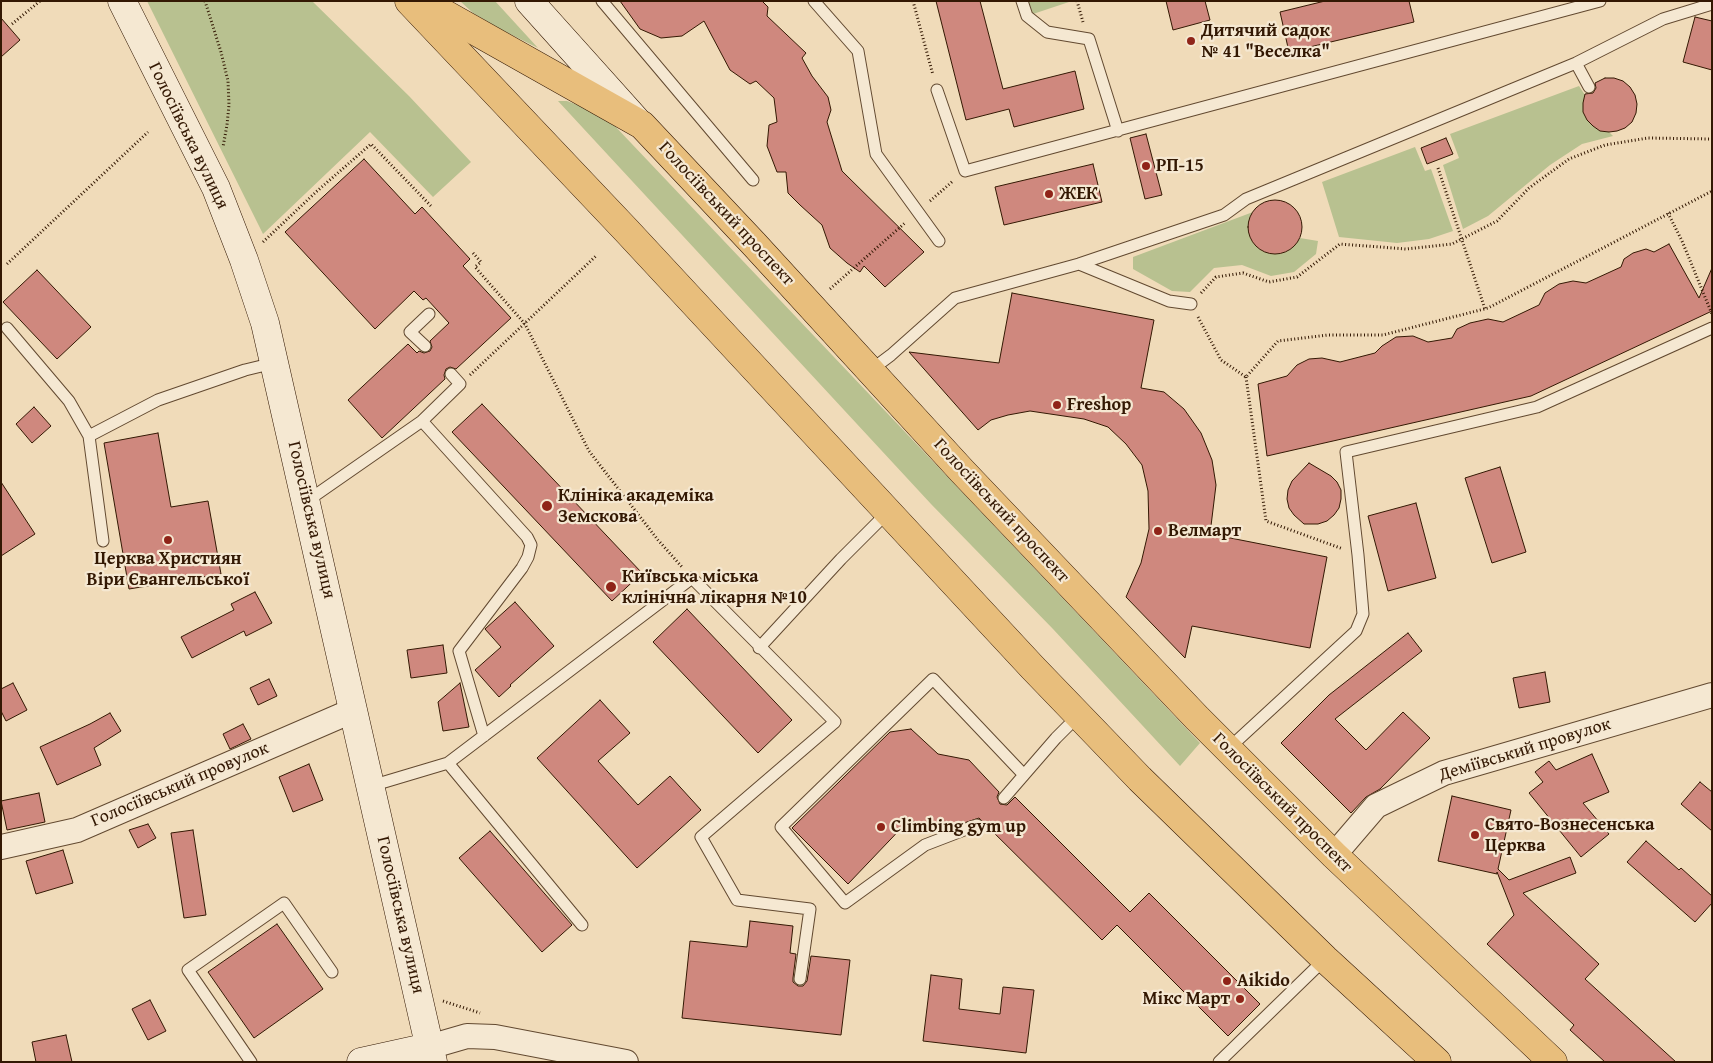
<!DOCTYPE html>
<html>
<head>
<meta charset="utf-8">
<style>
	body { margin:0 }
	#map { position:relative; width:1713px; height:1063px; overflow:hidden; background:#f0dbb9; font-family:"Gentium Book Plus",serif }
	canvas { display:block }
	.frame { position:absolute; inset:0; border:2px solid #331803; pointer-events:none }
</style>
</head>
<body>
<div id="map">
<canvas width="1713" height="1063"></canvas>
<div class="frame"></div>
</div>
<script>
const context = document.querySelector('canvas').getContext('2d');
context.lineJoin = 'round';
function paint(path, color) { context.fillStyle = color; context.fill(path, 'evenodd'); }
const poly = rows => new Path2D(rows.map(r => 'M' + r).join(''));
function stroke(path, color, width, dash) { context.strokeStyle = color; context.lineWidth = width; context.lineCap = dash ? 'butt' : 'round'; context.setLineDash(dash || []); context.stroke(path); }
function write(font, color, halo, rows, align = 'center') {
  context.font = font + ' "Gentium Book Plus",serif'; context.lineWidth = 4.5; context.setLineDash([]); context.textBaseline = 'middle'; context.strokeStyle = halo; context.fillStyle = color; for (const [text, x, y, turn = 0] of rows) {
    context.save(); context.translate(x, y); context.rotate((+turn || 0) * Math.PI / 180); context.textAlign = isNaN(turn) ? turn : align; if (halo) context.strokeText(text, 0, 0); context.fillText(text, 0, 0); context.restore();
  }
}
paint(poly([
	[147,1,312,1,409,96,471,162,433,197,370,132,263,234],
	[460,1,495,1,538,48,500,29,473,13],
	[1022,1,1072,1,1027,16],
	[1579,86,1585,95,1583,103,1583,112,1587,120,1593,126,1600,131,1609,132,1613,136,1582,144,1550,165,1488,216,1463,229,1443,165,1459,158,1450,134],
	[558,101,567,101,598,113,613,124,1200,743,1180,766,1053,629,931,504],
	[1415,147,1425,171,1431,169,1453,231,1429,239,1397,243,1339,237,1322,182],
	[1253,212,1249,220,1248,229,1250,238,1255,245,1262,251,1271,254,1280,254,1288,251,1295,245,1300,238,1318,241,1316,254,1294,272,1271,276,1242,265,1214,268,1190,292,1172,291,1133,269,1133,257]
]), '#b8c190');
const building = poly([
	[620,1,762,1,768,7,767,16,806,53,802,58,812,76,828,97,831,110,827,122,842,171,924,252,885,287,864,266,860,272,847,263,830,248,822,225,800,205,788,193,786,172,777,172,767,146,769,125,777,122,774,98,756,81,750,84,730,70,704,21,682,36,661,38,640,29,620,1],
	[936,1,980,1,1003,89,1075,71,1084,109,1014,127,1009,109,966,120,936,1],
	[1166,1,1205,1,1210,20,1173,30,1166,1],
	[1325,1,1409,1,1414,22,1289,52,1280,12,1325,1],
	[1695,17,1712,21,1712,70,1683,62,1695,17],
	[1,18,20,40,1,57,1,18],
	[1605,78,1614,78,1623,81,1630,87,1635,95,1637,104,1636,113,1632,122,1625,128,1617,131,1609,132,1600,131,1593,126,1587,120,1583,112,1583,103,1585,94,1593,93,1596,88,1595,83,1605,78],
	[1146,134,1162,195,1145,199,1130,138,1146,134],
	[1446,138,1453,154,1427,164,1421,148,1446,138],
	[364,159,415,214,422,207,470,259,463,266,511,318,456,369,450,367,446,369,444,375,445,379,382,438,348,400,408,344,417,353,419,351,424,353,430,351,432,347,430,341,449,323,426,298,423,300,414,291,375,329,285,232,364,159],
	[1093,164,1102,202,1004,225,995,187,1093,164],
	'1248 227a27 27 0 1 1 54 0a27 27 0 1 1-54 0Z',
	[1669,244,1699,298,1712,268,1712,311,1531,396,1267,456,1258,384,1287,376,1297,365,1309,359,1322,358,1340,362,1375,353,1382,346,1396,337,1413,336,1428,342,1452,338,1457,329,1470,323,1488,319,1503,322,1539,305,1545,293,1559,284,1573,281,1586,283,1621,267,1624,259,1633,253,1646,249,1654,252,1669,244],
	[37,270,91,327,57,359,3,302,37,270],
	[1012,293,1154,320,1141,388,1164,392,1184,409,1201,433,1212,460,1216,485,1210,534,1327,557,1310,648,1192,626,1185,658,1126,597,1141,563,1149,529,1148,491,1142,465,1126,444,1108,427,1084,419,1030,411,1008,415,991,420,978,430,909,352,999,363,1012,293],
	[482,404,642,573,612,601,452,432,482,404],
	[34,407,51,426,32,443,16,424,34,407],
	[158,433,171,507,208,501,221,574,129,589,104,443,158,433],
	[1309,463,1331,476,1337,482,1341,490,1341,499,1339,508,1334,515,1327,521,1318,524,1304,524,1294,515,1289,508,1287,499,1288,490,1292,481,1309,463],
	[1500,467,1526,552,1492,563,1465,478,1500,467],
	[1,482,35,534,1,556,1,482],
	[1416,503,1436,578,1388,591,1368,516,1416,503],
	[255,592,272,623,246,636,244,631,192,658,181,637,234,610,231,604,255,592],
	[515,602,554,646,510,685,511,686,499,697,475,670,501,647,485,629,515,602],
	[687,609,792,720,758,753,653,642,687,609],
	[1408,633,1422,651,1335,719,1366,750,1403,712,1430,738,1380,789,1366,797,1351,813,1281,743,1329,695,1408,633],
	[443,645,447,673,411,678,407,650,443,645],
	[1545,672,1550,702,1519,708,1513,678,1545,672],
	[269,679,277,696,258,705,250,688,269,679],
	[13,683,27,710,6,721,1,711,1,689,13,683],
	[460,683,469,727,443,731,438,702,460,683],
	[600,700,630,733,598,761,638,805,670,776,701,810,637,868,537,758,600,700],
	[110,713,121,731,94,748,101,765,57,785,40,747,90,724,110,713],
	[243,724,251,739,230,749,223,734,243,724],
	[911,729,938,754,969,760,999,792,997,797,1000,804,1007,805,1015,797,1130,912,1149,893,1260,1004,1228,1036,1117,925,1102,940,979,818,949,828,934,829,909,820,848,884,792,828,890,732,911,729],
	[1592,754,1609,792,1583,803,1609,834,1581,857,1529,793,1543,782,1535,772,1549,761,1556,770,1592,754],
	[309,764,323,800,293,812,279,777,309,764],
	[1700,782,1712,792,1712,831,1681,804,1700,782],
	[39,793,45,822,7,830,1,801,39,793],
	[1452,796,1511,810,1498,869,1509,880,1570,857,1576,873,1523,893,1599,964,1585,979,1676,1062,1605,1062,1570,1030,1574,1025,1487,944,1514,915,1497,872,1497,874,1438,861,1452,796],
	[148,824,156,838,138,848,129,830,148,824],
	[193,830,206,915,184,918,171,833,193,830],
	[490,831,572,925,542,952,459,858,490,831],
	[1646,841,1679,870,1681,868,1712,896,1712,903,1695,922,1627,862,1646,841],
	[63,850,73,883,36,894,26,861,63,850],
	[750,921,793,926,790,953,796,954,793,978,793,982,798,986,803,986,807,981,811,956,850,960,841,1035,682,1018,690,941,747,947,750,921],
	[277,924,323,989,254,1038,208,972,277,924],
	[931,975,962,979,959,1009,1000,1014,1003,987,1034,990,1026,1053,923,1041,931,975],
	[150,1000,166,1031,148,1040,132,1009,150,1000],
	[66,1035,72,1062,36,1062,32,1042,66,1035]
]);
paint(building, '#cf887e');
stroke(building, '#331803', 1);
const lane = poly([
	[602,1,753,180],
	[814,1,858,51,876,154,939,241],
	[1022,1,1027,16,1047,32,1089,39,1118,131],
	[1576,63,1589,87],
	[937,90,965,171,1600,1],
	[1079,264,1169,301,1191,304],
	[7,328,69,401,89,436],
	[425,346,410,332,429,314],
	[871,370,891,355,955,298,1079,264,1224,215,1246,199,1576,63,1663,19,1712,4],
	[422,421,527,537,531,545,528,557,522,568,459,651,484,736],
	[307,501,422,421,460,384,451,374],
	[103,541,89,436,158,400,245,370,274,363],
	[759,648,841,559,889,511],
	[1228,749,1356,631,1363,614,1358,555,1346,452,1537,407,1712,328],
	[448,763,582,925],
	[371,786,448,763,692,578,835,722,701,837,737,900,810,909,800,979],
	[1004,798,1056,738,1079,715],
	[977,825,925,845,845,903,781,827,933,679,1024,775],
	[251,1062,188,970,284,903,332,972],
	[1219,1062,1325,959]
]);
const street = poly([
	[1,847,77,830,354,710],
	[1334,855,1376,806,1444,773,1712,695],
	[429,1047,467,1036,495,1037,626,1062]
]);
const secondary = poly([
	[122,1,216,188,244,260,265,323,433,1062],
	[529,1,635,119],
	[361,1062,429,1047]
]);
const primary = poly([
	[422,1,642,125,754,244,962,471,1197,718,1334,855,1553,1062]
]);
const highway = poly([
	[409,1,626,230,1033,668,1140,779,1325,959,1437,1062]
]);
stroke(lane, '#624930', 13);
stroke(street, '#624930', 26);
stroke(secondary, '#331803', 29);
stroke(primary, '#331803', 29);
stroke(highway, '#331803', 29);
stroke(poly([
	[205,1,221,52,228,81,229,105,227,125,223,147],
	[913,1,933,75],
	[1077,1,1083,22],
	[12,24,40,1],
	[1438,168,1485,309],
	[930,201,953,181],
	[1668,213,1682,241,1712,314],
	[263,242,316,192,371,144,431,206],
	[473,253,481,262,475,267,525,324,589,451,658,540,682,567],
	[7,264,148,132],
	[830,289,906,222],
	[1201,293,1216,277,1243,273,1269,282,1297,277,1340,244,1406,249,1452,244,1497,221,1529,188,1569,159,1605,145,1648,138,1712,139],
	[1198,317,1221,360,1246,377,1278,341,1328,335,1383,335,1488,308,1712,191],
	[470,375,597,255],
	[1246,377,1266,521,1343,549],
	[443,1001,480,1013]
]), '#331803', 3, [1, 2.5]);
stroke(lane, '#f5e8d2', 11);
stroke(street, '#f5e8d2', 24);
stroke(secondary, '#f5e8d2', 28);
stroke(primary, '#e8be7c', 28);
stroke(highway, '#e8be7c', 28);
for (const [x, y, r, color] of [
	[1191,41,5,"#8f2418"],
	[1146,166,5,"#8f2418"],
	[1049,194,5,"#8f2418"],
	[1057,405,5,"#8f2418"],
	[547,506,6,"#8f2418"],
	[1158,531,5,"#8f2418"],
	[168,540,5,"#8f2418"],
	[611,587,6,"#8f2418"],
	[881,827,5,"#8f2418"],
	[1475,835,5,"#8f2418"],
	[1227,981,5,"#8f2418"],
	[1240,999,5,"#8f2418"]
]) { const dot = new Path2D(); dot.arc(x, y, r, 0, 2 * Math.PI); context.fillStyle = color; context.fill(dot); stroke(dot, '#f5e8d2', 2); }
write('bold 18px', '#331803', '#f5e8d2', [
	["Дитячий садок",1201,31],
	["№ 41 \"Веселка\"",1201,52],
	["РП-15",1156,166],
	["ЖЕК",1059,194],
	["Freshop",1067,405],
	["Клініка академіка",558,496],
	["Земскова",558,517],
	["Велмарт",1168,531],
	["Церква Християн",168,559,"center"],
	["Віри Євангельської",168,580,"center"],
	["Київська міська",622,577],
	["клінічна лікарня №10",622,598],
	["Свято-Вознесенська",1485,825],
	["Церква",1485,846],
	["Climbing gym up",891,827],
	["Aikido",1237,981],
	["Мікс Март",1230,999,"right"]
], 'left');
write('18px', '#331803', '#f5e8d2', [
	["Голосіївська вулиця",188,136,64],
	["Голосіївський проспект",726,214,47],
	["Голосіївський проспект",1001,511,47],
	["Голосіївська вулиця",311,520,77],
	["Деміївський провулок",1525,750,-17],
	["Голосіївський провулок",180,785,-23],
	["Голосіївський проспект",1282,803,45],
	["Голосіївська вулиця",400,915,77]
]);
</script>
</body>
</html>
